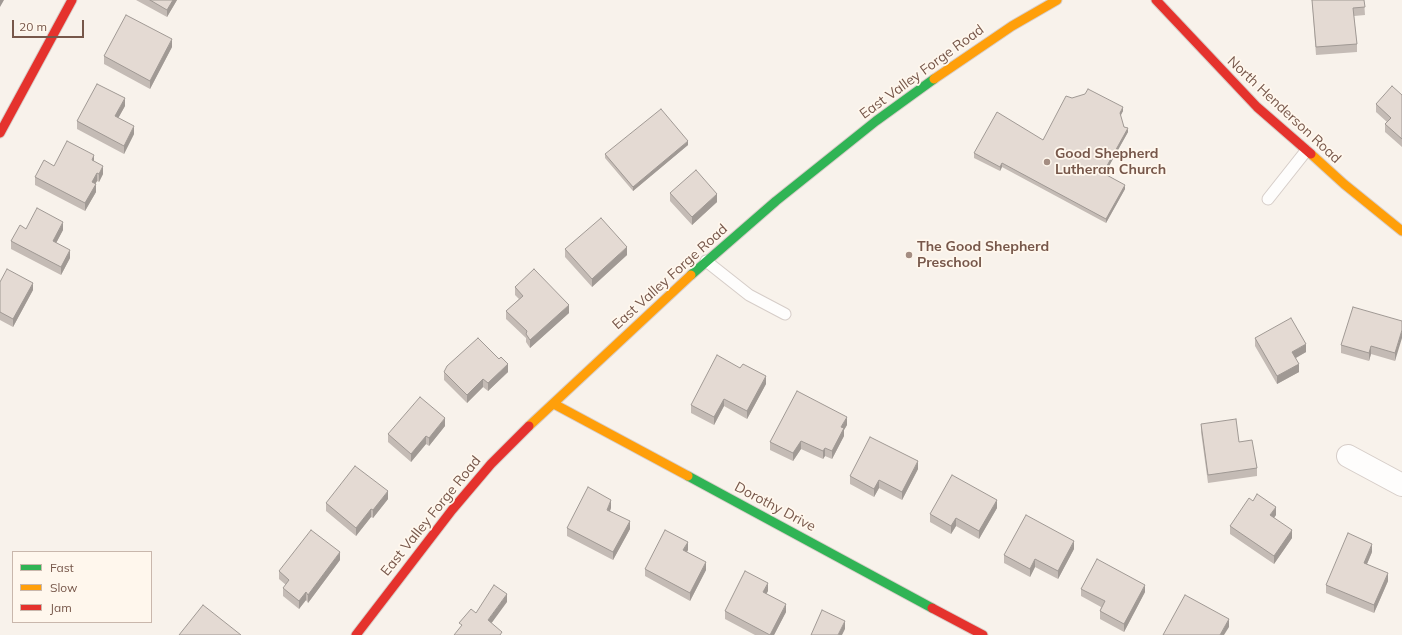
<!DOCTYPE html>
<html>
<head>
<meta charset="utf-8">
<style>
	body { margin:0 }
	#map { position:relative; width:1402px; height:635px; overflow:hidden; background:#f8f2eb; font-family:Mulish,sans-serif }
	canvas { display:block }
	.legend { position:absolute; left:12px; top:551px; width:140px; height:72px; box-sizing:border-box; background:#fff7ed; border:1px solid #c9b7ac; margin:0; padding:5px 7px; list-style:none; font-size:12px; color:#77574a }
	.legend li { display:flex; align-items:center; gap:8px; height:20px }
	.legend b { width:20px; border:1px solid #c9b7ac }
	.scale { position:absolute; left:12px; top:20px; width:72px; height:18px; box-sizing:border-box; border:2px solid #77574a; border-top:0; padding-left:5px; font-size:12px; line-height:14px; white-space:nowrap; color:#77574a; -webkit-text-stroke:3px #fff7ed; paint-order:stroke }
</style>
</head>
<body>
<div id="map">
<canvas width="1402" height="635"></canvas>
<ul class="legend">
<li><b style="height:5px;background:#30b455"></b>Fast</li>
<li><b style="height:5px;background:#ff9f0a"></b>Slow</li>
<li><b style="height:5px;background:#e5322d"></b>Jam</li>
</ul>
<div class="scale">20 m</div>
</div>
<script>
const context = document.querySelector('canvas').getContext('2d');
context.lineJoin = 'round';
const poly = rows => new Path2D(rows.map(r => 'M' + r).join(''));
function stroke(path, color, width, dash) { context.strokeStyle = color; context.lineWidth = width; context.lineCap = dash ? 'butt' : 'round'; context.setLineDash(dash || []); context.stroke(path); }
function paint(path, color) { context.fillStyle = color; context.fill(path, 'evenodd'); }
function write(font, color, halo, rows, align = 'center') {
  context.font = font + ' Mulish,sans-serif'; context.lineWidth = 3.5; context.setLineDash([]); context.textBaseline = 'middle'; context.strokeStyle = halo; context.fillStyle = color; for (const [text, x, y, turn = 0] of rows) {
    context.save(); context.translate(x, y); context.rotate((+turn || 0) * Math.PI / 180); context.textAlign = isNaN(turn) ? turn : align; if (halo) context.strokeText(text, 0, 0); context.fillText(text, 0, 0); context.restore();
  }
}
const lane = poly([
	[1268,199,1306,151],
	[706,261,749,295,785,314]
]);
const street = poly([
	[1348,456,1402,485]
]);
const fast = poly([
	[691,275,776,201,876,121,934,79],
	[688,476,932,608]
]);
const slow = poly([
	[934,79,1012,26,1057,0],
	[1311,154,1344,184,1402,231],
	[554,404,688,476],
	[529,426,691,275]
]);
const jam = poly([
	[1156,0,1257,107,1311,154],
	[0,133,72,0],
	[932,608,983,635],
	[356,635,452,510,491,464,529,426]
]);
stroke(lane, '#d6cdc8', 13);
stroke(street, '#d6cdc8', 24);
stroke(fast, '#d7cdc8', 11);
stroke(slow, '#d7cdc8', 11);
stroke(jam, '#d7cdc8', 11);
stroke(lane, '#fefdfc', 11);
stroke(street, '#fefdfc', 22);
stroke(fast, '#30b455', 9);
stroke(slow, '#ff9f0a', 9);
stroke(jam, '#e5322d', 9);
paint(poly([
	[136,0,177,0,167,17],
	[1312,0,1364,0,1365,15,1354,16,1357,44,1357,52,1316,55],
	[172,47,150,89,104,64,104,56],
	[1402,95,1402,147,1385,132,1385,124,1387,122,1376,112,1376,104],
	[1072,98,1123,111,1120,115,1124,127,1128,132,1104,174,1125,189,1106,223,1002,167,1000,171,974,158,974,153,1043,140],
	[125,106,118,118,134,134,124,154,77,129,77,121],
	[688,145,633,191,605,158,605,154],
	[94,162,103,174,99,182,97,181,95,184,96,192,85,211,35,185,35,177,54,166],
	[670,193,717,202,692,225,670,201],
	[26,229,63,230,56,243,70,258,61,275,11,249,11,241],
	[565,249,627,255,592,287,565,257],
	[0,282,33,290,13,327,0,320],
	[515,287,569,313,530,348,526,342,526,338,506,319,506,311,519,299,515,295],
	[1402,321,1395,361,1371,354,1369,361,1341,353,1341,345],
	[1255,338,1306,352,1296,358,1299,372,1277,384,1255,346],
	[444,372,508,372,488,391,483,387,467,403,444,380],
	[766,384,747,419,724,406,714,425,691,413,691,405],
	[1201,424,1239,442,1257,468,1257,476,1208,483,1201,432],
	[847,425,844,430,844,436,832,459,825,456,823,459,801,449,793,461,770,450,770,442],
	[445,426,429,446,426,444,411,462,388,442,388,434],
	[918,469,902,500,879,488,874,497,850,484,850,476],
	[388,499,373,518,371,517,356,536,326,511,326,503],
	[611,508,610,511,630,529,613,560,567,536,567,528],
	[997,508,979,539,956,526,951,534,930,522,930,514],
	[1276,515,1274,518,1292,538,1274,564,1230,534,1230,526],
	[1074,549,1058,579,1035,567,1030,577,1004,563,1004,555],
	[688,550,687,552,706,570,690,601,645,576,645,569],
	[1372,552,1367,564,1388,581,1374,613,1326,593,1326,585],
	[340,560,308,603,306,600,299,609,283,596,283,588,286,585,279,579,279,571],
	[1081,589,1145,592,1124,632,1100,619,1100,611,1101,607,1081,596],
	[768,591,766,594,786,612,774,635,755,635,725,619,725,611]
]), '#c4bbb5');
paint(poly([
	[0,0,4,0,0,7],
	[173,0,177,0,167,17,167,10],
	[172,39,172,47,150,89,150,81],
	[125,98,125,106,115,124,115,116],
	[1123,107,1123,111,1120,117,1120,113],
	[134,126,134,134,124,154,124,146],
	[1128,128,1128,132,1103,177,1103,173],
	[688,141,688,145,633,191,633,187],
	[94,155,94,163,92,160],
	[1002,163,1002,167,1000,171,1000,167],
	[103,166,103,174,99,182,99,174],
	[97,173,97,181,92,190,92,182],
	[96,184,96,192,85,211,85,203],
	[1125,185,1125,189,1106,223,1106,219],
	[717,194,717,202,692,225,692,217],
	[63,222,63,230,53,249,53,241],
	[627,247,627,255,592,287,592,279],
	[70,250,70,258,61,275,61,267],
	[33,283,33,290,13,327,13,319],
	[569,305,569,313,530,348,530,340],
	[1402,330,1402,338,1395,361,1395,353],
	[1306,344,1306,352,1292,360,1292,352],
	[1371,346,1371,354,1369,361,1369,353],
	[508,364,508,372,488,391,488,383],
	[1299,364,1299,372,1277,384,1277,376],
	[766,376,766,384,747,419,747,411],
	[483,379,483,387,467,403,467,395],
	[724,399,724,406,714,425,714,417],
	[847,417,847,425,844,430,844,436,832,459,832,451,841,427],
	[445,418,445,426,429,446,429,438],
	[426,436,426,444,411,462,411,454],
	[801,441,801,449,793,461,793,453],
	[825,448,825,456,823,459,823,451],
	[918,461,918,469,902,500,902,492],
	[879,480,879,488,874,497,874,489],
	[388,491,388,499,373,518,373,510],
	[611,500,611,508,607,518,607,510],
	[997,500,997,508,979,539,979,531],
	[1276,507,1276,515,1270,523,1270,515],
	[371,509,371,517,356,536,356,528],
	[956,518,956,526,951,534,951,526],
	[630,521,630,529,613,560,613,552],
	[1292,530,1292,538,1274,564,1274,556],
	[1074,541,1074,549,1058,579,1058,571],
	[688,542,688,550,683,558,683,550],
	[1372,544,1372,552,1364,571,1364,563],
	[340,552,340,560,308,603,308,595],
	[1035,559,1035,567,1030,577,1030,569],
	[706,562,706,570,690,601,690,593],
	[1388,573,1388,581,1374,613,1374,605],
	[768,583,768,591,763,600,763,592],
	[1145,585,1145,592,1124,632,1124,624],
	[306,592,306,600,299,609,299,601],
	[507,594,507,602,488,628,488,620],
	[786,604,786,612,774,635,770,635],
	[1229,619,1229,627,1224,635,1220,635],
	[845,621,845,629,842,635,838,635]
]), '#a09994');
const building = poly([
	[150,0,173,0,167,10,150,0],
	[1312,0,1364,0,1365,7,1353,8,1357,44,1316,47,1312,0],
	[126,15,172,39,150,81,104,56,126,15],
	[97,84,125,98,115,116,134,126,124,146,77,121,97,84],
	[1392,86,1402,95,1402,139,1385,124,1391,118,1376,104,1392,86],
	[1088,89,1123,107,1120,113,1124,127,1128,128,1103,173,1125,185,1106,219,1002,163,1000,167,974,153,997,112,1043,140,1066,96,1072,98,1085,94,1088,89],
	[661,109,688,141,633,187,605,154,661,109],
	[67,141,94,155,92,160,103,166,99,174,97,173,92,182,96,184,85,203,35,177,44,160,54,166,67,141],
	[696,170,717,194,692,217,670,193,696,170],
	[37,208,63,222,53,241,70,250,61,267,11,241,20,225,26,229,37,208],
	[601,218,627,247,592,279,565,249,601,218],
	[7,269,33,283,13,319,0,312,0,282,7,269],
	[534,269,569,305,530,340,526,334,527,331,506,311,523,296,515,287,534,269],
	[1353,307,1402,321,1402,330,1395,353,1371,346,1369,353,1341,345,1353,307],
	[1291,318,1306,344,1292,352,1299,364,1277,376,1255,338,1291,318],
	[478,338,499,359,501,357,508,364,488,383,483,379,467,395,444,372,447,366,478,338],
	[717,355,740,368,743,364,766,376,747,411,724,399,714,417,691,405,717,355],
	[797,391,847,417,841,427,844,428,832,451,825,448,823,451,801,441,793,453,770,442,797,391],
	[420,397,445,418,429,438,426,436,411,454,388,434,420,397],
	[1236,419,1239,442,1252,440,1257,468,1208,475,1201,424,1236,419],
	[870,437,918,461,902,492,879,480,874,489,850,476,870,437],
	[355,466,388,491,373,510,371,509,356,528,326,503,355,466],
	[952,475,997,500,979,531,956,518,951,526,930,514,952,475],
	[588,487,611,500,607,510,630,521,613,552,567,528,588,487],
	[1257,494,1276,507,1270,515,1292,530,1274,556,1230,526,1249,498,1253,501,1257,494],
	[1026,515,1074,541,1058,571,1035,559,1030,569,1004,555,1026,515],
	[311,530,340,552,308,595,306,592,299,601,283,588,289,580,279,571,311,530],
	[665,530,688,542,683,550,706,562,690,593,645,569,665,530],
	[1348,533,1372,544,1364,563,1388,573,1374,605,1326,585,1348,533],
	[1097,559,1145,585,1124,624,1100,611,1105,601,1081,589,1097,559],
	[745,571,768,583,763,592,786,604,770,635,725,611,745,571],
	[494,585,507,594,488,620,502,632,500,635,454,635,462,625,459,623,471,609,476,613,494,585],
	[1185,595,1229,619,1220,635,1163,635,1185,595],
	[203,605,241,635,179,635,203,605],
	[822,610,845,621,838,635,811,635,822,610]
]);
paint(building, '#e4dad3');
stroke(building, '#a09994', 1);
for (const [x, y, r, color] of [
	[1047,162,4,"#a48d82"],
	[909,255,4,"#a48d82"]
]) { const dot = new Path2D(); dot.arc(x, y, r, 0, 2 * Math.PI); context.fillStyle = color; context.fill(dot); stroke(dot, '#fff7ed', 1.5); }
write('14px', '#77574a', '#fff7ed', [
	["East Valley Forge Road",922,72,-36],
	["North Henderson Road",1284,110,43],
	["East Valley Forge Road",670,277,-42],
	["Dorothy Drive",775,507,28],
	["East Valley Forge Road",431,516,-51]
]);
write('bold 14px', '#77574a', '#fff7ed', [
	["Good Shepherd",1055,154],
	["Lutheran Church",1055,170],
	["The Good Shepherd",917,247],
	["Preschool",917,263]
], 'left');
</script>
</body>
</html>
